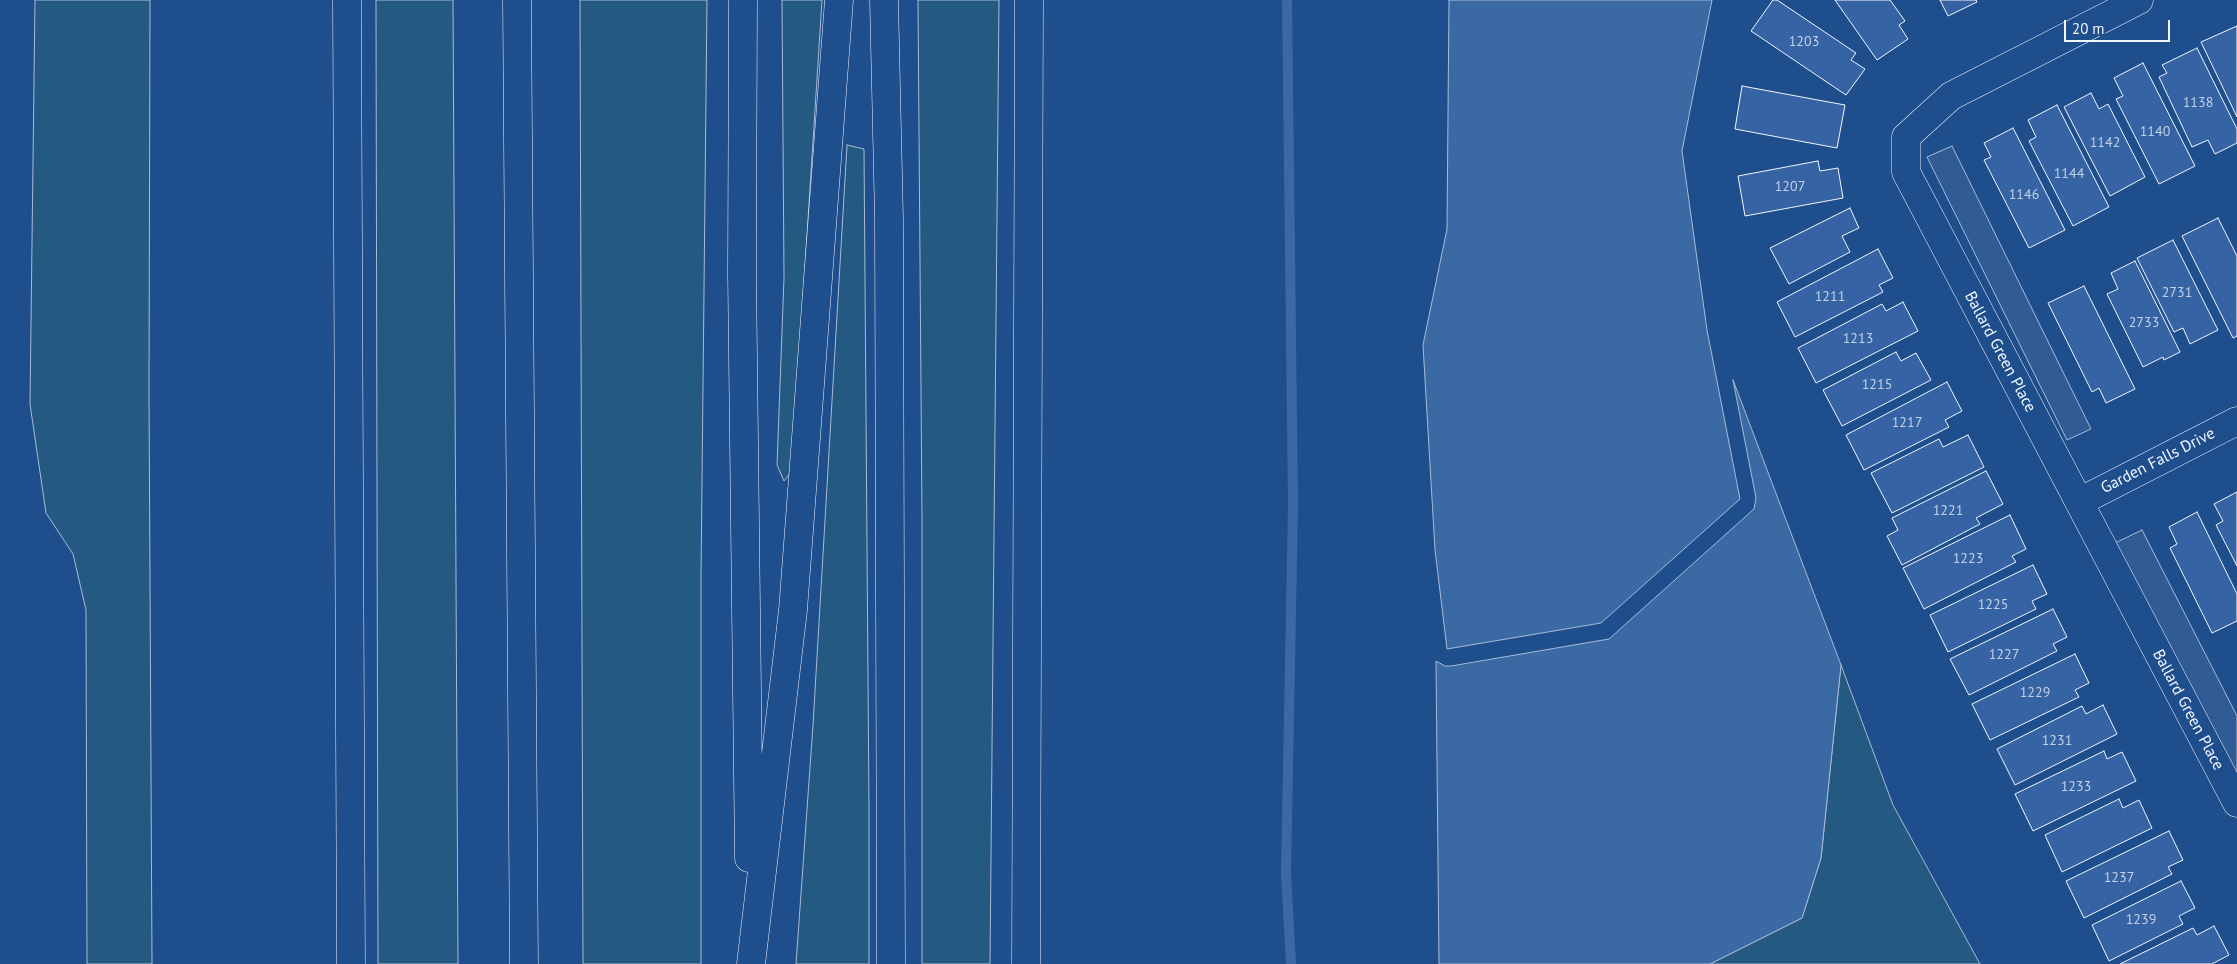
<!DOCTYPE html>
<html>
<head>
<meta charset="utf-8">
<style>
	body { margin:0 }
	#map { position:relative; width:2237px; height:964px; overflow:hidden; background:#1f4e8c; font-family:"PT Sans",sans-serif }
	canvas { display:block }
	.scale { position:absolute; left:2064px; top:20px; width:106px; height:22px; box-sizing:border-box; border:2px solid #f2f6ff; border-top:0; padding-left:6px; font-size:15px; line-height:18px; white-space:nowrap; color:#f2f6ff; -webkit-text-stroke:4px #1f4e8c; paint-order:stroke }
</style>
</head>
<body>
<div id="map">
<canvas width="2237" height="964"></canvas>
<div class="scale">20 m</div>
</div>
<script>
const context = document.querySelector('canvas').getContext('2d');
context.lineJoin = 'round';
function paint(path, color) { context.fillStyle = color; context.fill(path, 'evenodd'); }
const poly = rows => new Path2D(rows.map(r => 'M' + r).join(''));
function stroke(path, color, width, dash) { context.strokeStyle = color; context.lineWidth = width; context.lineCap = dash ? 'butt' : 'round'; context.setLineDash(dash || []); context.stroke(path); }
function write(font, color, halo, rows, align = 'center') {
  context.font = font + ' "PT Sans",sans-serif'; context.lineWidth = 4; context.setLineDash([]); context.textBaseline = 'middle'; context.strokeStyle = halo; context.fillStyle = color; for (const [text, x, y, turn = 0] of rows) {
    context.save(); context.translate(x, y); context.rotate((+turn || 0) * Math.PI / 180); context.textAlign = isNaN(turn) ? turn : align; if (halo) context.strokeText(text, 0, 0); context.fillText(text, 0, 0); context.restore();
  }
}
const green = poly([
	[35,0,150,0,149,391,152,964,87,964,86,610,73,554,46,513,30,404,35,0],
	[376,0,453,0,458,964,378,964,376,0],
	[580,0,707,0,701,579,701,964,583,964,580,0],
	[782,0,822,0,792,471,784,481,777,465,784,278,782,0],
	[918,0,999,0,990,964,922,964,922,519,918,0],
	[847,145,864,149,869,809,869,964,796,964,813,725,847,145],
	[1841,665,1893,805,1980,964,1710,964,1802,918,1821,858,1841,665]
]);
paint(green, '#245a82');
stroke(green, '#a8bbd7', 1);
const parking = poly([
	[1952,146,2091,429,2067,440,1927,157,1952,146],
	[2142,530,2237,716,2237,776,2115,543,2142,530]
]);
paint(parking, '#305b95');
stroke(parking, '#a8bbd7', 1);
const water = poly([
	[1449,0,1712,0,1682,151,1707,330,1740,499,1601,623,1447,649,1435,550,1423,345,1447,229,1449,0],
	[1733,380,1841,665,1821,858,1802,918,1710,964,1439,964,1436,661,1445,666,1451,666,1609,639,1754,509,1756,498,1733,380]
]);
paint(water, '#3b69a3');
stroke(water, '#a8bbd7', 1);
stroke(poly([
	[1287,0,1293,505,1286,873,1291,964]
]), '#3b69a3', 10);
const building = poly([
	[1773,0,1777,0,1856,53,1851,60,1865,69,1846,95,1751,31,1773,0],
	[1835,0,1890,0,1905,21,1899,25,1908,39,1877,60,1835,0],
	[1940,0,1976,0,1977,2,1948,16,1940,0],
	[2237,26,2237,117,2201,42,2237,26],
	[2197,48,2237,129,2237,143,2215,154,2208,140,2192,147,2159,77,2167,73,2162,65,2197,48],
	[2143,63,2195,166,2159,184,2116,99,2123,96,2114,78,2143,63],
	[1742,86,1845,105,1837,148,1735,129,1742,86],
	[2091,93,2099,109,2108,104,2145,177,2110,196,2064,107,2091,93],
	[2057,105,2109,207,2073,226,2029,141,2036,137,2028,120,2057,105],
	[2013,128,2065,230,2029,248,1984,160,1991,157,1984,143,2013,128],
	[1818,161,1820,171,1838,168,1843,198,1745,216,1738,176,1818,161],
	[1850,208,1859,228,1842,236,1850,252,1789,284,1770,248,1850,208],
	[2218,218,2237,256,2237,336,2233,338,2182,236,2218,218],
	[2173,240,2218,330,2190,344,2183,328,2174,332,2137,258,2173,240],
	[1878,249,1893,278,1879,285,1883,292,1795,337,1777,302,1878,249],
	[2135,261,2180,352,2164,360,2163,357,2143,367,2107,294,2118,289,2111,273,2135,261],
	[2084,286,2135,389,2106,403,2099,388,2092,392,2048,303,2084,286],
	[1903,302,1918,331,1816,383,1798,348,1882,304,1886,311,1903,302],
	[1896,352,1901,361,1916,353,1931,380,1842,426,1823,390,1896,352],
	[1947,382,1962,411,1945,420,1949,427,1864,470,1846,435,1947,382],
	[1968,435,1984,467,1892,513,1871,473,1939,439,1943,447,1968,435],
	[1986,471,2003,504,1976,518,1980,524,1902,565,1887,536,1898,530,1892,518,1986,471],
	[2237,492,2237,566,2216,525,2223,521,2214,504,2237,492],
	[2197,512,2237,594,2237,621,2212,633,2170,548,2177,544,2169,527,2197,512],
	[2010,515,2026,549,2012,556,2016,562,1924,609,1903,568,2010,515],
	[2033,565,2047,594,2032,601,2036,609,1948,652,1930,615,2033,565],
	[2053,609,2067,637,2053,644,2057,651,1969,695,1950,659,2053,609],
	[2075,654,2089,683,2075,690,2079,697,1990,740,1972,704,2075,654],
	[2103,705,2117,734,2015,785,1997,749,2082,706,2086,714,2103,705],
	[2104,751,2107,759,2122,752,2136,781,2033,831,2015,794,2104,751],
	[2119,799,2123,808,2139,800,2152,828,2062,872,2045,835,2119,799],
	[2169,831,2183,860,2168,867,2172,874,2084,918,2066,881,2169,831],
	[2181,881,2195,908,2179,916,2183,924,2109,961,2092,925,2181,881],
	[2214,926,2229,955,2212,964,2120,964,2193,928,2197,935,2214,926]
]);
paint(building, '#3563a3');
stroke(building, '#f2f6ff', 1);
const street = poly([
	[2139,0,1951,96,1906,137,1906,172,2237,803],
	[2079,502,2237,421]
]);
const highway = poly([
	[347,0,351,964],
	[517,0,524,964],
	[743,0,742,274,749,858],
	[884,0,889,218,891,964],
	[751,964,793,610,839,0],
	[1026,964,1029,0]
]);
stroke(street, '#f2f6ff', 29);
stroke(highway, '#f2f6ff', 29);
stroke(street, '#1f4e8c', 28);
stroke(highway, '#1f4e8c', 28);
write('14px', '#c3d1e8', null, [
	["1203",1804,42],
	["1138",2198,103],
	["1140",2155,132],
	["1142",2105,143],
	["1144",2069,174],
	["1207",1790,187],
	["1146",2024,195],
	["2731",2177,293],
	["1211",1830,297],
	["2733",2144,323],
	["1213",1858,339],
	["1215",1877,385],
	["1217",1907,423],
	["1221",1948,511],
	["1223",1968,559],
	["1225",1993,605],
	["1227",2004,655],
	["1229",2035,693],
	["1231",2057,741],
	["1233",2076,787],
	["1237",2119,878],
	["1239",2141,920]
]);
write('16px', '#f2f6ff', '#1f4e8c', [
	["Ballard Green Place",2000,352,62],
	["Garden Falls Drive",2158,461,-27],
	["Ballard Green Place",2188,710,62]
]);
</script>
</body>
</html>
